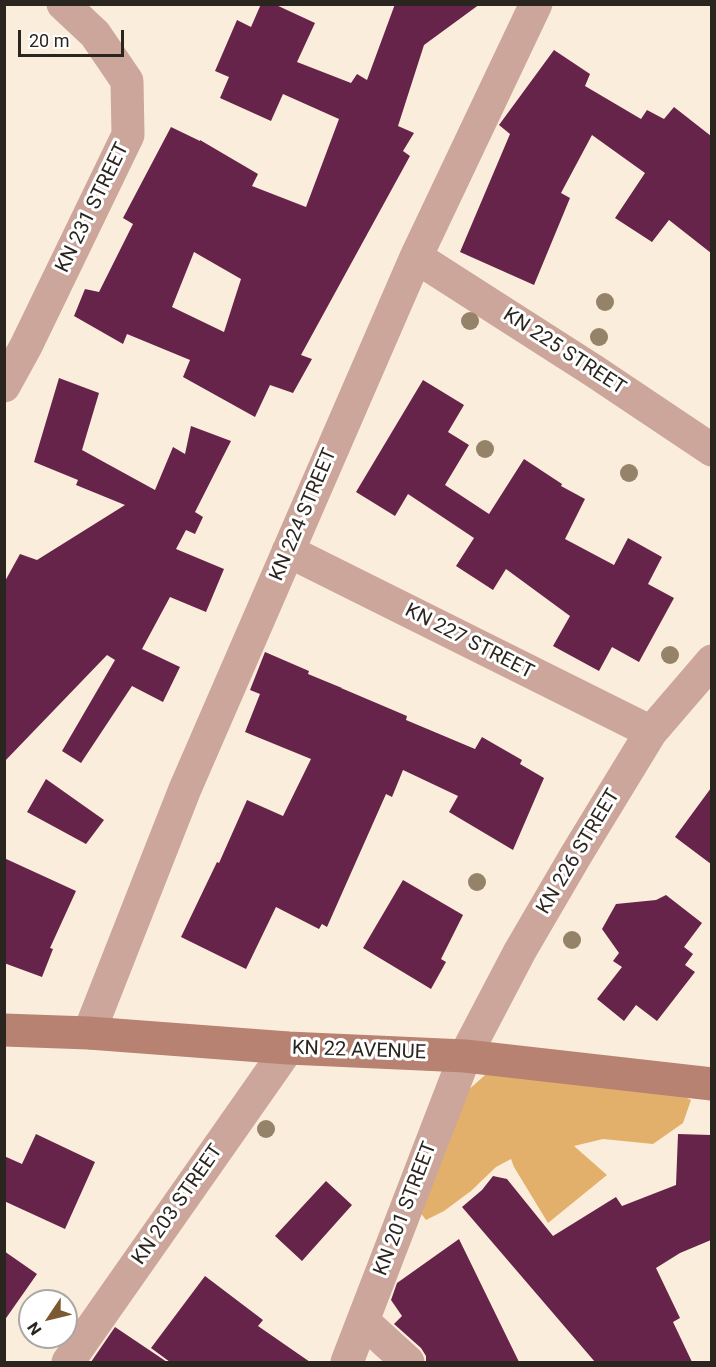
<!DOCTYPE html>
<html>
<head>
<meta charset="utf-8">
<style>
	body { margin:0 }
	#map { position:relative; width:716px; height:1367px; overflow:hidden; background:#fbeddb; font-family:Roboto,sans-serif }
	canvas { display:block }
	.frame { position:absolute; inset:0; border:6px solid #2b251f; pointer-events:none }
	.north { position:absolute; left:18px; top:1289px; width:60px; height:60px; box-sizing:border-box; background:#fff; border:2px solid #aaa8a5; border-radius:50%; rotate:235deg; font-size:16px; font-weight:700; line-height:24px; text-align:center; color:#2b251f }
	.north::after { content:''; display:block; margin:auto; width:21px; height:27px; background:#7b5a31; clip-path:polygon(50% 0,100% 100%,50% 72%,0 100%) }
	.scale { position:absolute; left:18px; top:30px; width:106px; height:27px; box-sizing:border-box; border:3px solid #2b251f; border-top:0; padding-left:8px; font-size:18px; line-height:21px; white-space:nowrap; color:#2b251f; -webkit-text-stroke:4px #fff; paint-order:stroke }
</style>
</head>
<body>
<div id="map">
<canvas width="716" height="1367"></canvas>
<div class="frame"></div>
<div class="north">N</div>
<div class="scale">20 m</div>
</div>
<script>
const context = document.querySelector('canvas').getContext('2d');
context.lineJoin = 'round';
function paint(path, color) { context.fillStyle = color; context.fill(path, 'evenodd'); }
const poly = rows => new Path2D(rows.map(r => 'M' + r).join(''));
function stroke(path, color, width, dash) { context.strokeStyle = color; context.lineWidth = width; context.lineCap = dash ? 'butt' : 'round'; context.setLineDash(dash || []); context.stroke(path); }
function write(font, color, halo, rows, align = 'center') {
  context.font = font + ' Roboto,sans-serif'; context.lineWidth = 6; context.setLineDash([]); context.textBaseline = 'middle'; context.strokeStyle = halo; context.fillStyle = color; for (const [text, x, y, turn = 0] of rows) {
    context.save(); context.translate(x, y); context.rotate((+turn || 0) * Math.PI / 180); context.textAlign = isNaN(turn) ? turn : align; if (halo) context.strokeText(text, 0, 0); context.fillText(text, 0, 0); context.restore();
  }
}
paint(poly([
	[494,1067,667,1088,691,1100,683,1123,653,1144,603,1139,574,1146,607,1175,548,1223,514,1167,511,1159,496,1167,471,1191,444,1211,426,1220,416,1207,455,1102]
]), '#e3b06b');
paint(poly([
	[261,4,274,4,315,23,297,62,351,83,357,74,367,80,395,4,480,4,424,45,398,126,414,133,403,151,410,156,301,355,312,359,293,393,270,385,255,417,183,377,190,360,127,334,123,344,74,316,85,289,99,292,133,224,123,218,171,127,200,141,200,140,258,174,252,186,306,207,339,119,283,94,271,121,220,98,229,77,215,71,237,20,251,27],
	[194,252,241,279,224,332,172,307],
	[554,50,590,74,585,86,641,119,647,110,664,119,674,107,711,136,711,253,669,220,652,242,615,218,645,173,592,135,561,193,570,198,534,285,460,252,510,134,499,125],
	[59,378,99,393,82,450,155,490,173,447,185,454,191,426,231,441,195,512,203,517,195,534,186,530,176,549,224,569,206,612,170,597,142,649,180,667,163,702,132,686,81,763,62,751,115,660,107,655,4,762,4,583,20,554,37,560,125,505,76,485,78,480,34,462],
	[423,380,464,405,448,432,469,445,445,485,489,514,524,459,562,484,561,486,585,499,565,539,614,565,628,538,662,557,648,584,674,598,639,662,612,647,599,671,553,646,570,616,506,569,493,590,456,566,474,538,408,494,395,516,356,492],
	[265,652,309,671,308,674,342,688,341,688,407,716,406,720,475,749,482,737,522,760,520,764,544,778,513,850,449,812,458,796,403,770,392,797,386,794,327,927,322,924,319,929,276,907,246,969,181,937,217,862,219,863,247,800,283,816,311,759,245,732,260,694,250,690],
	[46,779,104,820,86,844,27,812],
	[711,788,711,864,675,837],
	[4,858,76,891,50,948,53,949,42,977,4,963],
	[403,880,463,915,441,959,446,962,431,989,363,948],
	[666,895,702,923,684,947,693,954,685,965,695,972,657,1021,636,1005,624,1021,597,999,622,967,613,961,619,953,602,929,616,904,656,900],
	[36,1134,95,1162,65,1229,4,1201,4,1156,22,1164],
	[678,1134,711,1135,711,1240,680,1253,656,1268,680,1318,673,1322,692,1362,595,1362,462,1207,482,1190,493,1176,507,1179,553,1236,616,1197,622,1206,676,1185],
	[326,1181,352,1205,302,1261,275,1236],
	[459,1239,519,1362,426,1362,426,1356,421,1348,394,1324,402,1316,391,1300,397,1283],
	[4,1251,37,1274,4,1321],
	[205,1276,263,1320,258,1326,310,1362,170,1362,151,1348],
	[115,1327,167,1362,91,1362]
]), '#66244a');
stroke(poly([
	[416,257,594,371,712,450],
	[4,386,26,346,128,135,127,81,95,34,63,4],
	[288,551,651,732],
	[89,1033,185,789,416,257,536,4],
	[363,1321,408,1362],
	[68,1362,288,1048],
	[347,1362,465,1056,520,951,576,855,651,732,712,661]
]), '#cca69b', 33);
stroke(poly([
	[4,1030,89,1033,288,1048,465,1056,712,1084]
]), '#b88272', 33);
context.fillStyle = '#948269';
for (const [x, y] of [
	[605,302],
	[470,321],
	[599,337],
	[485,449],
	[629,473],
	[670,655],
	[477,882],
	[572,940],
	[266,1129]
]) { context.beginPath(); context.arc(x, y, 9, 0, 2 * Math.PI); context.fill(); }
write('20px', '#2b251f', '#fff', [
	["KN 231 STREET",93,208,-64],
	["KN 225 STREET",564,352,33],
	["KN 224 STREET",304,515,-67],
	["KN 227 STREET",469,642,27],
	["KN 226 STREET",579,852,-59],
	["KN 22 AVENUE",359,1051,2],
	["KN 203 STREET",178,1205,-55],
	["KN 201 STREET",406,1209,-69]
]);
</script>
</body>
</html>
